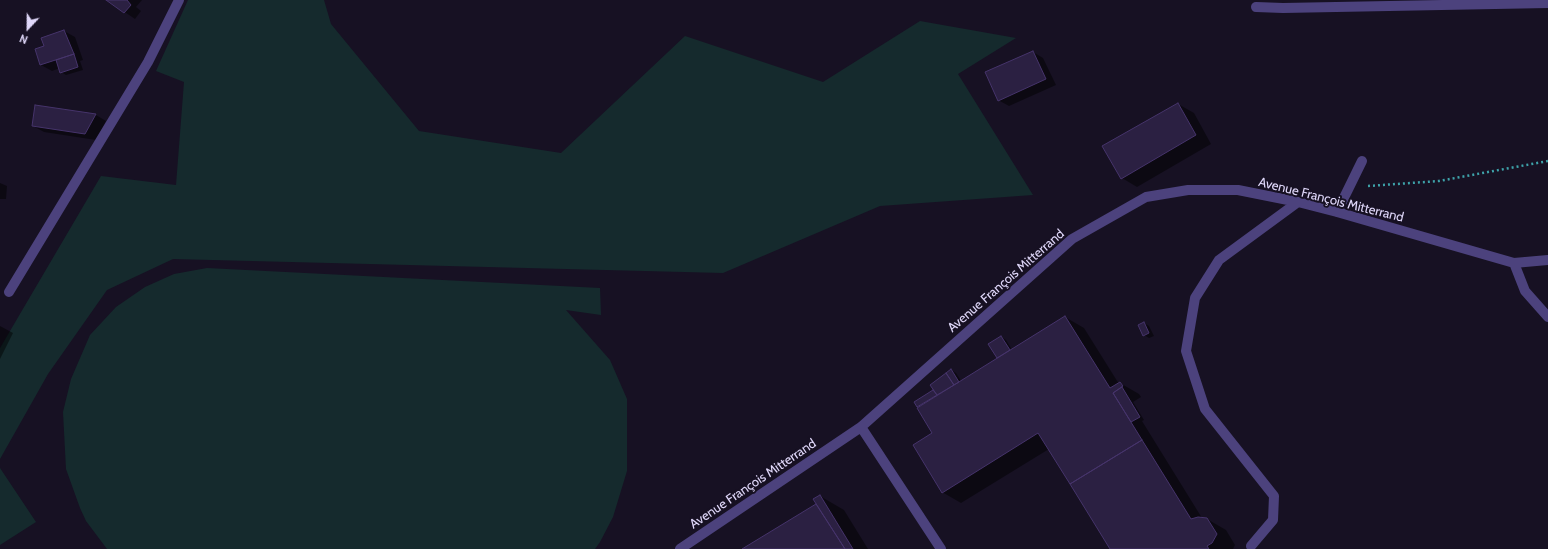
<!DOCTYPE html>
<html>
<head>
<meta charset="utf-8">
<style>
	body { margin:0 }
	#map { position:relative; width:1548px; height:549px; overflow:hidden; background:#171123; font-family:Cabin,sans-serif }
	canvas { display:block }
	.north { position:absolute; left:8px; top:8px; width:40px; height:40px; -webkit-text-stroke:3px #171123; paint-order:stroke; rotate:202deg; font-size:11px; font-weight:700; line-height:16px; text-align:center; color:#e0d8fa }
	.north::after { content:''; display:block; margin:auto; width:14px; height:18px; background:#e0d8fa; clip-path:polygon(50% 0,100% 100%,50% 72%,0 100%) }
</style>
</head>
<body>
<div id="map">
<canvas width="1548" height="549"></canvas>
<div class="north">N</div>
</div>
<script>
const context = document.querySelector('canvas').getContext('2d');
context.lineJoin = 'round';
function paint(path, color) { context.fillStyle = color; context.fill(path, 'evenodd'); }
const poly = rows => new Path2D(rows.map(r => 'M' + r).join(''));
function stroke(path, color, width, dash) { context.strokeStyle = color; context.lineWidth = width; context.lineCap = dash ? 'butt' : 'round'; context.setLineDash(dash || []); context.stroke(path); }
function write(font, color, halo, rows, align = 'center') {
  context.font = font + ' Cabin,sans-serif'; context.lineWidth = 4; context.setLineDash([]); context.textBaseline = 'middle'; context.strokeStyle = halo; context.fillStyle = color; for (const [text, x, y, turn = 0] of rows) {
    context.save(); context.translate(x, y); context.rotate((+turn || 0) * Math.PI / 180); context.textAlign = isNaN(turn) ? turn : align; if (halo) context.strokeText(text, 0, 0); context.fillText(text, 0, 0); context.restore();
  }
}
paint(poly([
	[188,0,324,0,331,24,419,131,561,153,685,36,823,82,920,21,1016,38,958,74,1033,195,880,206,723,273,173,259,107,290,48,374,0,459,0,348,101,176,176,185,184,82,156,71],
	[207,268,600,288,601,315,566,310,610,360,627,399,627,471,613,517,600,542,595,549,107,549,86,521,80,508,66,469,63,412,71,379,90,335,116,307,145,287,174,274],
	[0,468,36,522,0,545]
]), '#152a2d');
paint(poly([
	[107,0,142,0,136,7,141,11,135,19],
	[64,31,75,37,83,60,80,61,83,70,66,75,61,72,60,68,52,71,41,65,36,50,46,47],
	[1033,52,1043,58,1056,85,1009,106,998,100],
	[1178,104,1194,113,1211,144,1137,187,1122,178],
	[36,107,96,115,106,121,96,140,44,132,33,126],
	[0,183,7,186,6,199,0,199],
	[1065,317,1084,328,1119,384,1120,383,1139,394,1141,397,1133,402,1144,420,1142,421,1202,518,1207,519,1226,530,1235,545,1233,549,1111,549,1049,449,961,503,942,492,934,433,915,403,934,391,951,370,956,373,961,381,998,358,989,344,1001,337,1006,340,1012,350],
	[1144,323,1149,326,1154,336,1149,338,1144,335],
	[0,326,13,333,0,359],
	[820,496,844,510,868,549,744,549,818,504]
]), '#0007');
const building = poly([
	[106,0,127,0,131,5,124,13,106,0],
	[64,30,74,54,40,65,35,49,44,46,41,38,64,30],
	[1033,51,1046,79,998,101,985,72,1033,51],
	[74,54,78,67,60,73,56,60,74,54],
	[1178,103,1196,135,1121,179,1102,146,1178,103],
	[35,105,96,114,85,134,32,126,35,105],
	[1065,316,1110,388,1120,382,1123,386,1113,393,1142,440,1070,484,1038,433,942,493,913,445,932,433,917,408,1065,316],
	[1144,322,1149,333,1143,336,1138,325,1144,322],
	[1001,336,1010,350,997,358,988,344,1001,336],
	[951,369,959,382,954,385,946,373,951,369],
	[946,373,954,385,937,395,930,385,946,373],
	[1122,387,1140,417,1131,422,1113,393,1122,387],
	[933,390,937,395,917,407,914,402,933,390],
	[1142,440,1191,519,1198,517,1207,518,1217,534,1212,543,1207,546,1209,549,1110,549,1070,484,1142,440],
	[820,495,853,549,845,549,813,499,820,495],
	[816,504,845,549,742,549,816,504]
]);
paint(building, '#2b2042');
stroke(building, '#46346b', 1);
stroke(poly([
	[1368,186,1439,181,1548,161]
]), '#3ea2a9', 2.5, [2, 3]);
stroke(poly([
	[1256,7,1283,8,1548,3],
	[1337,212,1362,161],
	[1514,263,1525,291,1548,317],
	[9,292,148,62,179,0],
	[861,427,941,549],
	[1251,546,1273,520,1274,496,1205,409,1186,351,1195,298,1219,260,1298,202],
	[680,549,861,427,1072,239,1146,197,1188,190,1238,190,1298,202,1337,212,1514,263,1548,260]
]), '#4c427d', 10);
write('13px', '#e0d8fa', '#171123', [
	["Avenue François Mitterrand",1331,200,14],
	["Avenue François Mitterrand",1006,281,-41],
	["Avenue François Mitterrand",753,484,-34]
]);
</script>
</body>
</html>
